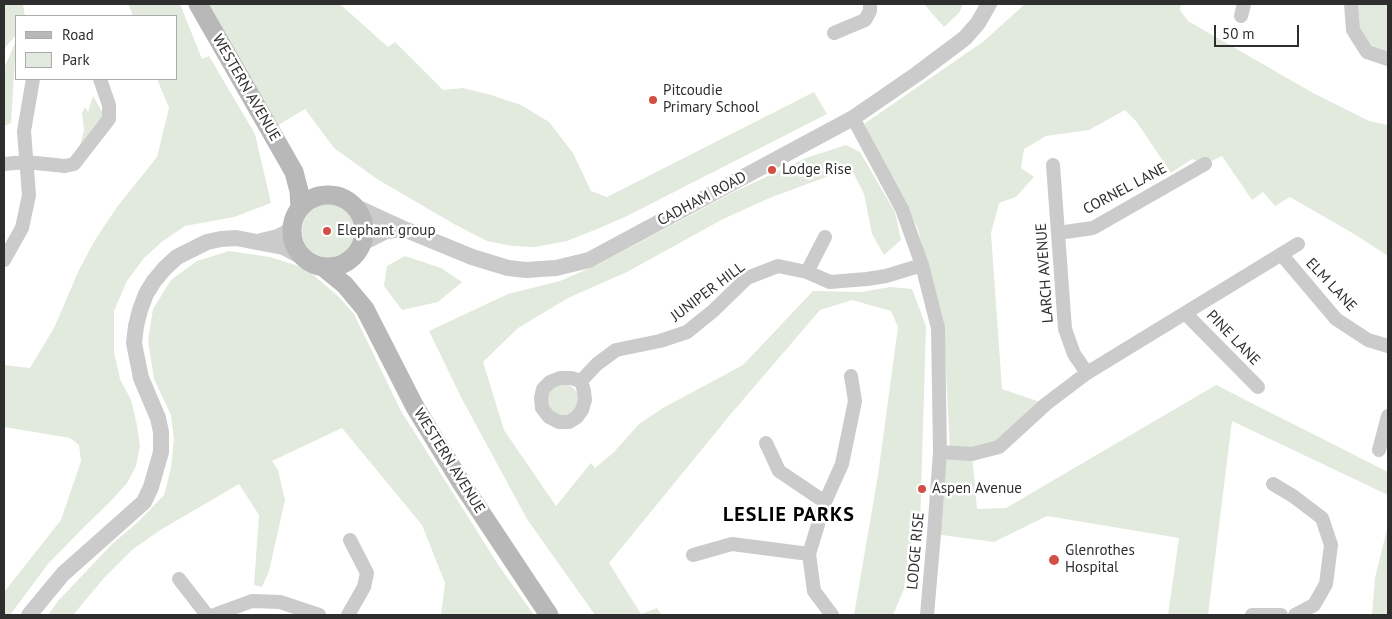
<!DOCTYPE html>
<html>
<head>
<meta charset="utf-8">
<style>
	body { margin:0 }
	#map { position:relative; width:1392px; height:619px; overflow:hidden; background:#fff; font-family:"PT Sans",sans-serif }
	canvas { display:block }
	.frame { position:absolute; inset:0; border:5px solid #2e2e2e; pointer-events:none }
	.legend { position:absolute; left:15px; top:15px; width:162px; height:65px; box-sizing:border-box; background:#fff; border:1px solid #ababab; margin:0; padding:6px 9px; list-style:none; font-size:15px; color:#2e2e2e }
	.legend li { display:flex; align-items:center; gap:10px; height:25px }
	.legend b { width:25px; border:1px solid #ababab }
	.scale { position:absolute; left:1214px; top:25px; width:85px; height:22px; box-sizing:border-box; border:2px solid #2e2e2e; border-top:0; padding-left:6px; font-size:15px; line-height:18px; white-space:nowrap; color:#2e2e2e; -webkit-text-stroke:4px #fff; paint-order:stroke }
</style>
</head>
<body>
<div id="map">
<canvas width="1392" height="619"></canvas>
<div class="frame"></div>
<ul class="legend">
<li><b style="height:6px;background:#b8b8b8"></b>Road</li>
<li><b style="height:14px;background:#e2eadd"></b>Park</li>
</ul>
<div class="scale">50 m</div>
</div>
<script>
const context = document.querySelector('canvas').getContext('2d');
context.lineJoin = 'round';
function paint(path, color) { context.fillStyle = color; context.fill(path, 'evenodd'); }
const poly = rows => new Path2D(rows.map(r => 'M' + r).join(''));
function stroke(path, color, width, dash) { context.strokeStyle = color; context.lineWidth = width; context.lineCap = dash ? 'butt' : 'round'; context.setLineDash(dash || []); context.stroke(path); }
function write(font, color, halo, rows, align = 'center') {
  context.font = font + ' "PT Sans",sans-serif'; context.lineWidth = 5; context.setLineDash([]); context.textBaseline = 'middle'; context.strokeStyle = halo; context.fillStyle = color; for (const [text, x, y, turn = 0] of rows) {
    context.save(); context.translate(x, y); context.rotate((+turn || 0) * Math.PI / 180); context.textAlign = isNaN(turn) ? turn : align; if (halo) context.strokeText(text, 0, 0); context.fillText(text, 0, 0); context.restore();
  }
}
paint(poly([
	[4,4,23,4,25,16,16,16,16,35,5,48,4,53],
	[128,4,180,4,202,59,209,56,255,134,271,203,234,217,185,226,163,241,144,258,127,281,114,311,114,352,120,379,131,400,137,425,140,446,136,466,127,483,110,502,84,527,48,564,10,615,4,615,4,592,61,520,81,461,79,445,70,438,4,427,4,365,30,368,54,328,79,270,95,240,117,207,157,157,169,108,157,79,176,79,176,16,133,16],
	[207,4,340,4,388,47,395,42,443,90,463,88,491,95,521,105,549,122,573,153,591,191,607,197,814,92,827,114,625,217,597,229,567,241,535,247,512,246,487,241,454,224,377,179,334,148,305,109,275,127],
	[924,4,963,4,959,13,944,27],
	[1025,4,1181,4,1180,10,1188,21,1313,93,1369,121,1388,125,1388,256,1354,234,1290,197,1275,206,1263,192,1252,200,1222,156,1205,164,1192,159,1171,173,1136,121,1125,110,1089,130,1046,136,1024,149,1021,168,1034,177,1016,197,999,203,991,233,1002,389,1046,404,999,447,972,454,977,509,1006,508,1216,385,1388,472,1388,495,1232,421,1208,615,1168,615,1179,538,1047,516,994,542,934,534,940,452,950,452,944,331,918,229,864,124,984,41],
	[1355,4,1388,4,1388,53,1370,47,1357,24],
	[16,41,11,123,4,126,4,68],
	[93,96,104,115,79,150,84,130,82,113,85,107,88,112],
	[846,145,860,152,895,212,901,240,884,255,872,234,864,194,851,168,772,197,723,219,627,272,568,298,518,328,483,362,504,430,556,506,591,463,595,468,613,453,639,424,663,408,743,365,813,291,861,292,890,287,912,289,926,326,920,527,909,548,904,589,893,615,854,615,878,475,898,327,891,311,852,300,820,310,730,415,609,563,641,614,657,608,662,615,595,615,527,519,462,399,429,331,508,294,560,281,597,265,734,192,806,158],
	'302 231a27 27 0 1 1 54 0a27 27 0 1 1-54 0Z',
	[229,251,270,257,305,268,338,296,354,314,401,411,499,566,534,615,441,615,445,583,422,525,342,428,272,461,278,470,285,500,269,571,262,587,254,585,259,515,239,484,162,529,133,549,104,578,73,615,48,615,58,601,112,544,138,522,164,495,171,468,174,439,171,415,154,379,148,341,153,309,171,280,197,261],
	[405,256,441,268,462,282,438,302,402,310,384,286,387,266],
	'547 400a16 16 0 1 1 32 0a16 16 0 1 1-32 0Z',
	[1388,525,1388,615,1372,615,1375,578]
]), '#e2eadd');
stroke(poly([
	[1351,4,1353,30,1367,52,1388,59],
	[1241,16,1244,4],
	[834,33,865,20,870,11,870,4],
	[853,118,902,209,922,265,938,328,940,452,934,534,927,615],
	[4,164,26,162,65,166,74,164,109,119,109,105,100,79],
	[1053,165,1065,329,1074,354,1087,373],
	[1058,233,1093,228,1205,164],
	[1281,254,1336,319,1368,340,1388,346],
	[4,260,22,228,29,195,24,131,33,79],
	[807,272,825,237],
	[1185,313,1258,387],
	[581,381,571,378,560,378,550,382,543,389,541,398,542,408,549,417,559,422,569,422,577,417,582,410,585,400,584,391,581,381,597,364,616,350,660,341,687,332,713,311,747,278,778,266,807,272,830,282,867,279,886,276,922,265],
	[766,443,779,471,825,502],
	[1379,450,1388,416],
	[940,452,972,454,999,447,1046,404,1087,373,1298,244],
	[1273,484,1293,496,1322,518,1331,545,1326,584,1314,605,1295,615],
	[693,555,732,544,809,554],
	[179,579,207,615],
	[214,615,252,601,280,602,319,615],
	[348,615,364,587,367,573,350,540],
	[832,615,814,591,809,554,825,502,842,464,855,401,851,376],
	[1252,615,1281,615]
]), '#cbcbcb', 14);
stroke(poly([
	[354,206,404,229,472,257,508,268,526,270,556,268,589,260,853,118,917,74,965,38,978,23,989,4],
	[261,241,278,237,286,233,293,225],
	[362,243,386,231,404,229],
	[29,615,63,574,144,502,151,487,161,452,161,432,158,418,141,378,134,343,136,326,140,310,146,294,154,281,165,268,177,257,207,242,221,239,236,238,283,247,304,258]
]), '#cbcbcb', 16);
stroke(poly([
	[198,4,294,172,299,191,300,208],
	'292 231a36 36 0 1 1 72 0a36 36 0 1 1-72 0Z',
	[323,267,345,285,365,309,415,407,462,484,549,615]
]), '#b8b8b8', 19);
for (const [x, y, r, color] of [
	[653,100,5,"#d14f44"],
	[772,170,5,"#d14f44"],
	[327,231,5,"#d14f44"],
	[922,489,5,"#d14f44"],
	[1054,560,6,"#d14f44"]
]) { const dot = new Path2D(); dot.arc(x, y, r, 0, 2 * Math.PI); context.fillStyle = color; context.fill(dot); stroke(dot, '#fff', 2); }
write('15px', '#2e2e2e', '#fff', [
	["WESTERN AVENUE",246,88,60],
	["CORNEL LANE",1125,189,-28],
	["CADHAM ROAD",702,199,-28],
	["LARCH AVENUE",1045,273,-94],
	["ELM LANE",1331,285,47],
	["JUNIPER HILL",708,292,-37],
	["PINE LANE",1233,338,46],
	["WESTERN AVENUE",449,461,58],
	["LODGE RISE",916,551,-85]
]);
write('15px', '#2e2e2e', '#fff', [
	["Pitcoudie",663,91],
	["Primary School",663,108],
	["Lodge Rise",782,170],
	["Elephant group",337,231],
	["Aspen Avenue",932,489],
	["Glenrothes",1065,551],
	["Hospital",1065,568]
], 'left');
context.letterSpacing = '1px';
write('bold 20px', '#000', '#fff', [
	["LESLIE PARKS",789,515]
]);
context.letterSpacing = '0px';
</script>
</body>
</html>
